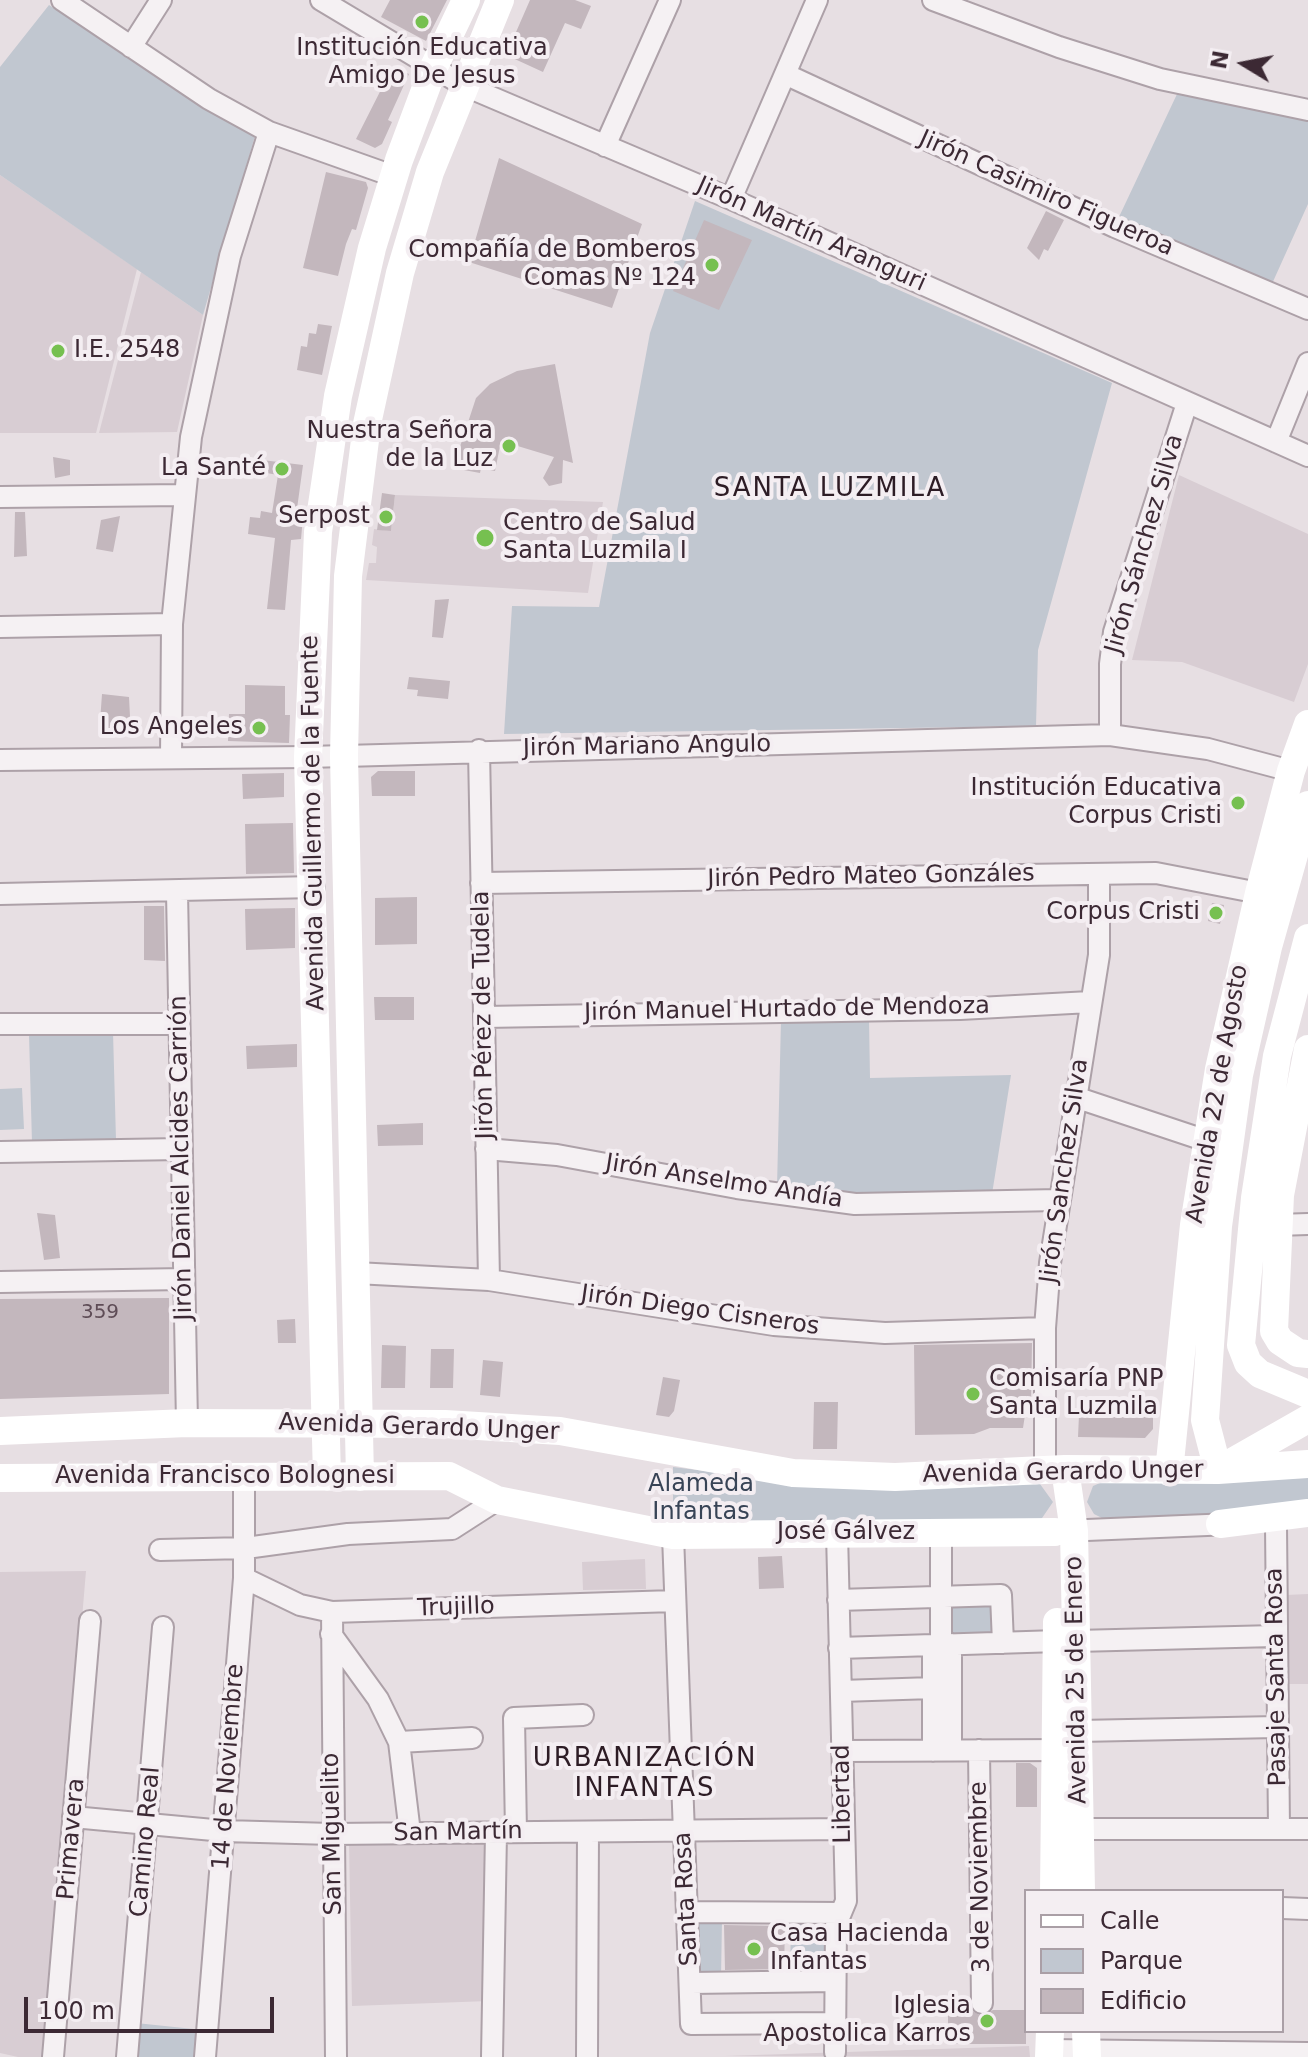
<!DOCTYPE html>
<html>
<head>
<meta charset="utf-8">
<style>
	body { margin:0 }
	#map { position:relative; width:1308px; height:2057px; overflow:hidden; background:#e7dfe3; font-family:"DejaVu Sans",sans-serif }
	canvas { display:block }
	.legend { position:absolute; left:1024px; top:1889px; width:260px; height:144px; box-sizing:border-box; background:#f4eef2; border:2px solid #aa9fa6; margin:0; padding:10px 14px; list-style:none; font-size:24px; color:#3c2934 }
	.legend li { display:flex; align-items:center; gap:16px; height:40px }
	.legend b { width:40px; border:2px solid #aa9fa6 }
	.north { position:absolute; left:1204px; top:24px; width:80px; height:80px; -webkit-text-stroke:6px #f4eef2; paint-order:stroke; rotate:280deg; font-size:22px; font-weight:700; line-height:32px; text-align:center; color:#3c2934 }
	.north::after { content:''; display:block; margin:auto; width:28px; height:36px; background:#3c2934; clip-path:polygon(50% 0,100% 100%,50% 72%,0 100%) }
	.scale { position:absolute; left:24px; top:1997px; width:250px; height:36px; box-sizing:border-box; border:4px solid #3c2934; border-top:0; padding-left:10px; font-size:24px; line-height:28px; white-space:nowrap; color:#3c2934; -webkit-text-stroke:6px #f4eef2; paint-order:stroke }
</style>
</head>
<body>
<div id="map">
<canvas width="1308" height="2057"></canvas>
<ul class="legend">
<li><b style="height:10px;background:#fff"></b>Calle</li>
<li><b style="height:22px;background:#c1c7d0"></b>Parque</li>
<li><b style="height:22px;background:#c3b7bd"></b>Edificio</li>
</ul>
<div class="north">N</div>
<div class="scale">100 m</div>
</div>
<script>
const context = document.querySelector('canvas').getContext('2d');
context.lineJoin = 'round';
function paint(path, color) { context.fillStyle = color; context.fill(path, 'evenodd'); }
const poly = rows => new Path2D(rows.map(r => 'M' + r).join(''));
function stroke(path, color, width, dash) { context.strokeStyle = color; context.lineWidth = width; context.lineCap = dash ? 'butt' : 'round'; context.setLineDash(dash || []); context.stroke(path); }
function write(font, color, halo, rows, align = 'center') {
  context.font = font + ' "DejaVu Sans",sans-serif'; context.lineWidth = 8; context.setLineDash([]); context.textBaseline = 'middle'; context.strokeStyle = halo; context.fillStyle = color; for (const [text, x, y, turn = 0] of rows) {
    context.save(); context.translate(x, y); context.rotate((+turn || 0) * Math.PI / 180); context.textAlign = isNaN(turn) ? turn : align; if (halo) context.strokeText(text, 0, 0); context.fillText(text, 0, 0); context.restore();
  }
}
paint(poly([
	[0,175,137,269,96,433,0,433],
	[141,272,203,315,177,432,99,433],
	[1179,475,1308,534,1308,664,1294,702,1182,662,1132,660],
	[395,495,603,502,588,593,366,580,369,563,376,563,377,547,372,545,374,529,391,531],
	[645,1559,646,1589,583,1590,582,1562],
	[86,1571,45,2057,18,2057,0,2053,0,1572],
	[1308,1594,1308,1684,1288,1684,1286,1595],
	[349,1841,491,1841,489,2001,352,2006],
	[1029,2046,1030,2057,725,2056]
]), '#d8cdd3');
paint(poly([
	[49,5,255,136,203,315,0,175,0,67],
	[1178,92,1308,119,1308,204,1271,286,1118,219],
	[695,201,1112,383,1038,650,1036,726,504,734,512,606,599,607,650,333],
	[869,1019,870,1078,1011,1075,992,1194,855,1198,777,1187,781,1020],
	[113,1032,116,1140,32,1143,29,1034],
	[22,1088,24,1129,0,1130,0,1089],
	[673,1467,852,1489,1040,1484,1053,1502,1040,1521,673,1526],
	[1308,1478,1308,1517,1106,1520,1094,1514,1087,1502,1093,1486,1107,1480],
	[1001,1595,1003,1639,947,1641,946,1598],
	[722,1920,721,1978,698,1978,697,1922],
	[832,1920,830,1976,790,1976,791,1921],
	[136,2023,203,2030,201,2057,132,2057]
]), '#c1c7d0');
paint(poly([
	[390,0,447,0,426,41,381,17],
	[530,0,575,0,591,6,581,29,565,23,543,72,506,55],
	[393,66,409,74,388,120,392,122,382,144,375,148,356,139],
	[499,158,642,224,612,308,469,262],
	[326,172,366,182,368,188,356,230,352,229,346,244,338,276,303,268],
	[1046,211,1064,220,1048,251,1044,249,1039,260,1027,248],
	[704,220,752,240,719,310,673,291],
	[318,324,332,326,322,375,297,370,301,346,307,347,309,333,316,334],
	[555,364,573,463,563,460,562,483,549,486,543,478,554,457,501,441,495,471,481,468,480,473,453,468,476,398,490,384,517,371],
	[53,457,70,460,70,475,55,478],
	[262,460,303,465,296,516,303,517,301,539,291,540,285,610,267,609,275,538,248,534,250,517,260,518,261,511,272,513,278,475,261,472],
	[382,493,395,495,391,531,377,530],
	[15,512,25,512,27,556,14,557],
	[120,516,113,552,96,549,101,520],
	[449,599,443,638,432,637,435,600],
	[409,677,450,681,448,699,417,696,418,690,407,689],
	[245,685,285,686,285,715,290,715,289,743,228,741,229,714,245,714],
	[102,694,129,697,131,736,99,736],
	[378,771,415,771,415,796,372,796,371,777],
	[284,773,284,797,243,799,242,774],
	[293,823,294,873,246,874,245,824],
	[417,897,417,944,375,945,375,898],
	[1212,903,1224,905,1220,924,1208,921],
	[144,906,164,906,165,961,144,960],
	[295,908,295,948,246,950,245,909],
	[374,997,414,997,414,1020,375,1020],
	[297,1044,297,1067,247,1069,246,1046],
	[423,1123,423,1145,378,1146,377,1125],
	[37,1213,55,1215,60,1258,44,1260],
	[169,1298,169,1394,0,1399,0,1299],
	[295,1319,296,1343,278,1343,277,1320],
	[1032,1343,1031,1402,1027,1402,1023,1428,990,1428,974,1434,915,1435,914,1345],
	[382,1345,406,1346,405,1388,381,1388],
	[431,1349,454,1349,453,1388,430,1388],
	[483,1360,503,1362,500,1397,480,1395],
	[663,1377,680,1380,674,1411,669,1417,656,1415],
	[814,1402,838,1402,837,1449,813,1449],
	[1079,1415,1153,1417,1153,1429,1145,1438,1078,1437],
	[782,1556,784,1588,759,1589,758,1557],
	[1016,1763,1030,1763,1037,1768,1037,1807,1016,1807],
	[724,1925,785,1926,784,1969,725,1970],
	[948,2010,971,2010,981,2016,993,2010,1026,2010,1026,2044,948,2044]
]), '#c3b7bd');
const street = poly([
	[62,0,209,99,269,132,393,176],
	[321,0,463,85,731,199,1308,456],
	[933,0,1059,47,1160,79,1308,110],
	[131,47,161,0],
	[785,74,1115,227,1308,309],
	[605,146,670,0],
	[731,199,817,0],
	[1276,442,1308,363],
	[0,497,183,495],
	[0,627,172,624],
	[1110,735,1110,664,1114,632,1187,403],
	[479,750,489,1280],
	[171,758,172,624,191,437,230,256,269,132],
	[0,760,308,757,1110,735,1208,749,1291,771],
	[481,883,1156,873,1259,893],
	[177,892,187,1423],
	[0,894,314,887],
	[484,1017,960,1009,1090,1002],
	[0,1024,179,1024],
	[1075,1097,1207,1141],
	[486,1149,557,1155,737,1188,855,1204,1058,1200],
	[0,1152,181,1149],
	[1277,1225,1308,1224],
	[356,1273,489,1280,774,1325,885,1333,1045,1328],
	[0,1282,184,1279],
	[1045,1470,1045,1328,1050,1263,1099,955,1099,874],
	[1276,1526,1279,1829],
	[1063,1531,1231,1524],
	[673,1535,691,2024,834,2023],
	[160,1550,246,1548,348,1534,452,1529,497,1500],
	[244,1578,300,1605,332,1612,674,1601],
	[838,1600,1001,1595,1003,1643],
	[332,1612,336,2057],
	[331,1634,378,1699,399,1742,410,1833],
	[1076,1641,1275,1636],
	[933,1645,933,1751],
	[941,1645,941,1533],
	[839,1648,1058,1641],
	[841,1691,933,1688],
	[1079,1731,1276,1727],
	[399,1742,472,1738],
	[951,1750,951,1644],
	[979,1750,982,2003],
	[842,1751,1066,1750],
	[73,1817,224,1831,332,1834,844,1829],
	[1079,1829,1308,1829],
	[516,1832,514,1718,583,1715],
	[1282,1908,1308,1909],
	[690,1912,841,1913],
	[691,1983,835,1981],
	[1049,2050,1308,2053],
	[835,2052,836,1925,846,1901,837,1533],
	[53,2057,90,1621],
	[127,2057,163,1627],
	[205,2057,244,1578,244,1478],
	[492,2057,496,1833],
	[587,2057,588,1832]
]);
stroke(street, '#ada1a8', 24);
stroke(street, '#f5f1f3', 20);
stroke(poly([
	[1308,938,1277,1056,1255,1198,1241,1345,1248,1363,1260,1374,1308,1394],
	[1308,1049,1280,1195,1274,1331,1280,1341,1298,1353,1308,1354],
	[0,1431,187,1423,445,1424,560,1431,793,1473,895,1477,1065,1469,1218,1470,1308,1464],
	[1229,1464,1308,1419],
	[1065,1469,1074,1531,1081,1891],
	[1218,1470,1205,1420,1218,1226,1239,1075,1268,947,1308,805],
	[1169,1472,1194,1225,1219,1069,1259,893,1291,771,1308,724],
	[327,1477,308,757,318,532,338,396,372,248,399,160,433,69,466,0],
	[360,1477,344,756,348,576,367,424,400,273,430,172,500,0],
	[0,1478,449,1476,497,1500,673,1535,1055,1532],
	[1220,1524,1308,1513],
	[1054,1891,1057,1622],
	[1086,2031,1087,2057],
	[1049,2057,1050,2031]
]), '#fff', 28);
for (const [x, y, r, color] of [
	[422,22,8,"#76c050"],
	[712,265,8,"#76c050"],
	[58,351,8,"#76c050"],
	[509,446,8,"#76c050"],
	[282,469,8,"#76c050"],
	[386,517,8,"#76c050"],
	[485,538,10,"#76c050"],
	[259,728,8,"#76c050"],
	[1238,803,8,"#76c050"],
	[1216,913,8,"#76c050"],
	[973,1394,8,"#76c050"],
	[754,1949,8,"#76c050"],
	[987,2021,8,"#76c050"]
]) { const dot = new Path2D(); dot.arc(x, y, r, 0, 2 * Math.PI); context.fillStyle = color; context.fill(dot); stroke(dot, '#f4eef2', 3); }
write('20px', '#5e4c56', null, [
	["359",100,1313]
]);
write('24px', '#3c2934', '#f4eef2', [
	["Institución Educativa",422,49,"center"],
	["Amigo De Jesus",422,77,"center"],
	["Compañía de Bomberos",696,251],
	["Comas Nº 124",696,279],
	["I.E. 2548",74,351,"left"],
	["Nuestra Señora",493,432],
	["de la Luz",493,460],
	["La Santé",266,469],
	["Serpost",370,517],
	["Centro de Salud",503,524,"left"],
	["Santa Luzmila I",503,552,"left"],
	["Los Angeles",243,728],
	["Institución Educativa",1222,789],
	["Corpus Cristi",1222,817],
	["Corpus Cristi",1200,913],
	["Comisaría PNP",989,1380,"left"],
	["Santa Luzmila",989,1408,"left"],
	["Casa Hacienda",770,1935,"left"],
	["Infantas",770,1963,"left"],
	["Iglesia",971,2007],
	["Apostolica Karros",971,2035]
], 'right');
write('24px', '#3c2934', '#f4eef2', [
	["Jirón Casimiro Figueroa",1046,194,24],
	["Jirón Martín Aranguri",811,235,24],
	["Jirón Sánchez Silva",1145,544,-74],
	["Jirón Mariano Angulo",647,747,-1],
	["Avenida Guillermo de la Fuente",314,823,-91],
	["Jirón Pedro Mateo Gonzáles",871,877,-1],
	["Jirón Manuel Hurtado de Mendoza",787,1010,-1],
	["Jirón Pérez de Tudela",484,1015,-91],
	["Avenida 22 de Agosto",1218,1094,-80],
	["Jirón Daniel Alcides Carrión",182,1158,-91],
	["Jirón Sanchez Silva",1065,1171,-82],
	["Jirón Anselmo Andía",724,1182,9],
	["Jirón Diego Cisneros",700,1311,8],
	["Avenida Gerardo Unger",419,1428,2],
	["Avenida Gerardo Unger",1063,1473,-1],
	["Avenida Francisco Bolognesi",225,1477],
	["José Gálvez",846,1533],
	["Trujillo",456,1608,-2],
	["Pasaje Santa Rosa",1277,1677,-91],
	["Avenida 25 de Enero",1077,1680,-91],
	["14 de Noviembre",229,1767,-86],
	["Libertad",843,1794,-91],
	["San Martín",458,1833,-1],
	["San Miguelito",333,1834,-91],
	["Primavera",72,1839,-85],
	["Camino Real",146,1842,-85],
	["3 de Noviembre",981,1877,-91],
	["Santa Rosa",687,1899,-93]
]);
write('24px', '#384456', '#f4eef2', [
	["Alameda",701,1485],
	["Infantas",701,1513]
]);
context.letterSpacing = '2px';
write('26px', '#2d1c25', '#f4eef2', [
	["SANTA LUZMILA",830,489],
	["URBANIZACIÓN",645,1759],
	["INFANTAS",645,1789]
]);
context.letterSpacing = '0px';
</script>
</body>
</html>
